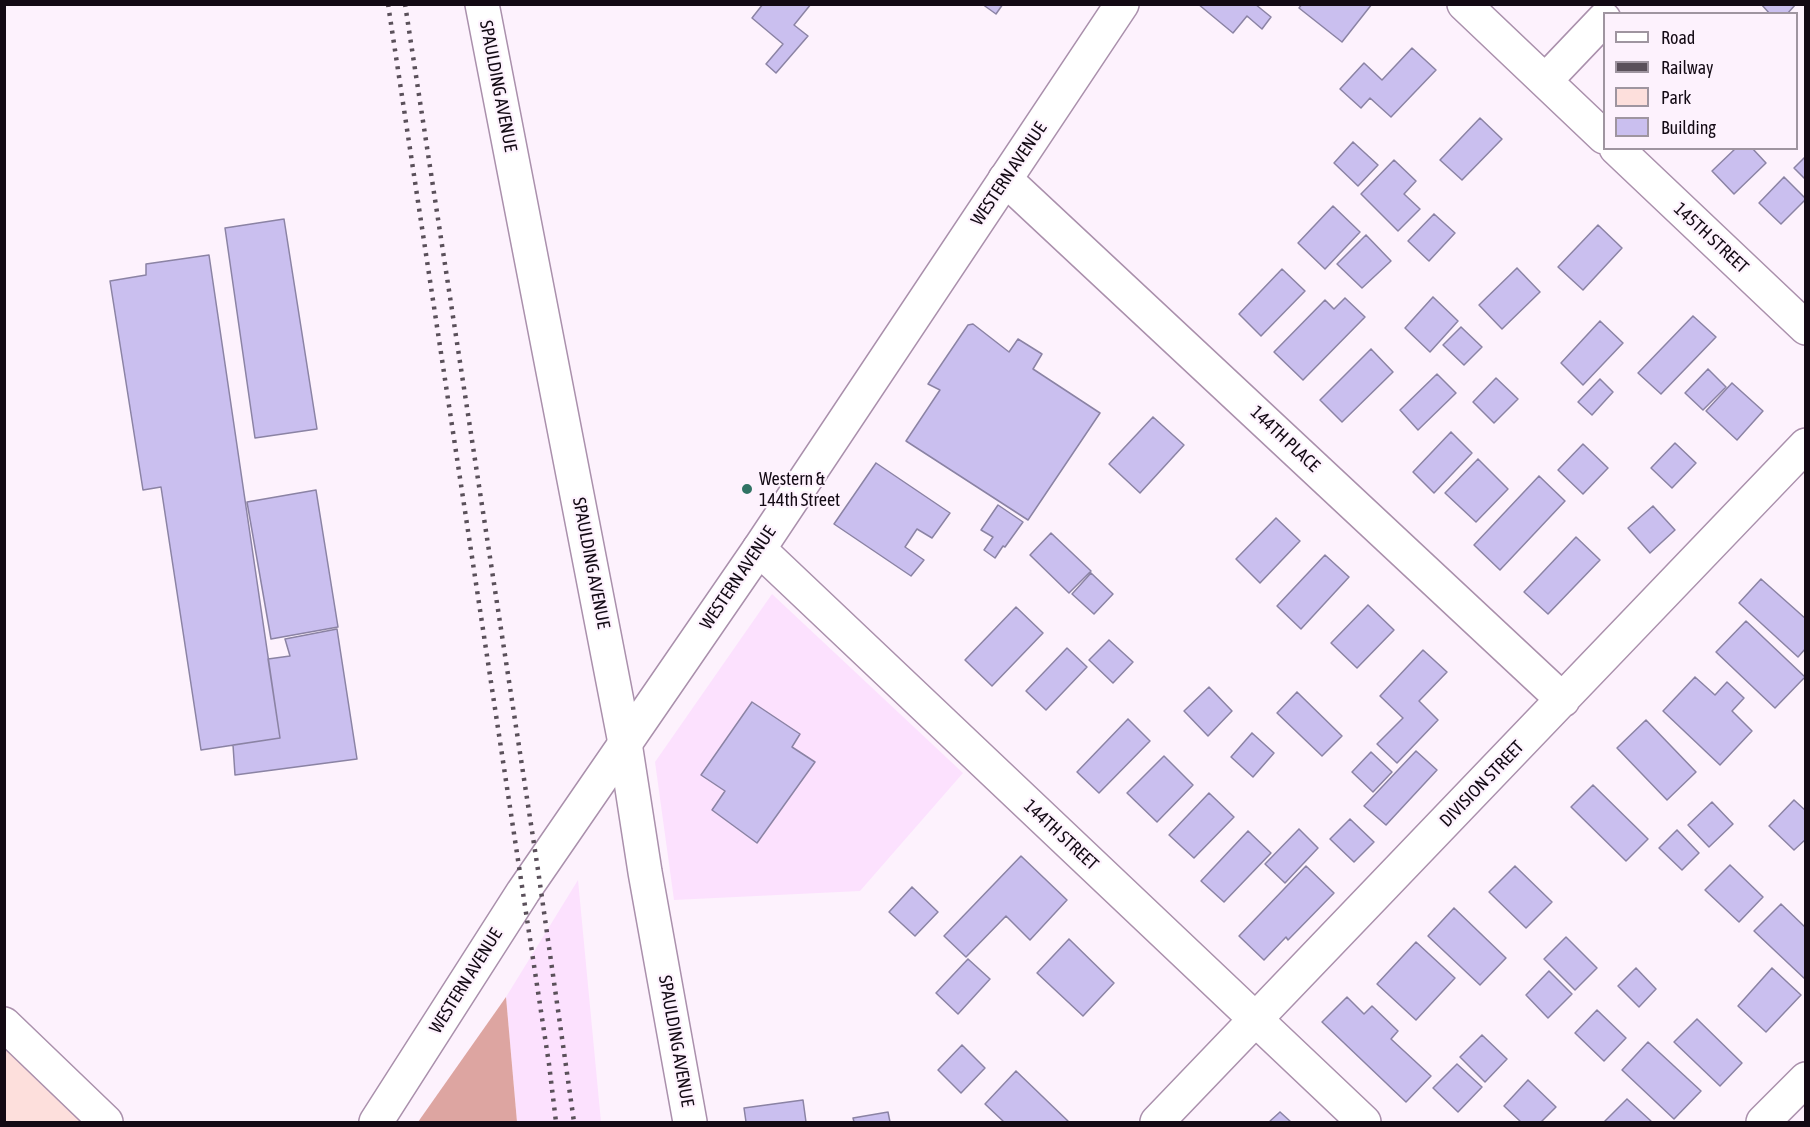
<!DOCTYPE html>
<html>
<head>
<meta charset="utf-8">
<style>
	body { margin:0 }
	#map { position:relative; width:1810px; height:1127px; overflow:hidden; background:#fdf2fd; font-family:"Asap Condensed",sans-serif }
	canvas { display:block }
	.frame { position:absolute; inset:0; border:6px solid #130a14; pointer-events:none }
	.legend { position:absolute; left:1603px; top:12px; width:195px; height:138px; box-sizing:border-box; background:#fdf2fd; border:2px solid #9f95a0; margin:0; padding:8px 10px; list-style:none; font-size:18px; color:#130a14 }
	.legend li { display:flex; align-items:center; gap:12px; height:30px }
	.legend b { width:30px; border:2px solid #9f95a0 }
</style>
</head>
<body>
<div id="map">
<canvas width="1810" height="1127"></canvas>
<div class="frame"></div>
<ul class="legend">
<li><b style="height:8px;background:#fff"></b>Road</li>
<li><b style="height:8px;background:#5a505a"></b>Railway</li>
<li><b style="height:16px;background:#fddfdc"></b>Park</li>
<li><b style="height:16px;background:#cabfef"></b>Building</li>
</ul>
</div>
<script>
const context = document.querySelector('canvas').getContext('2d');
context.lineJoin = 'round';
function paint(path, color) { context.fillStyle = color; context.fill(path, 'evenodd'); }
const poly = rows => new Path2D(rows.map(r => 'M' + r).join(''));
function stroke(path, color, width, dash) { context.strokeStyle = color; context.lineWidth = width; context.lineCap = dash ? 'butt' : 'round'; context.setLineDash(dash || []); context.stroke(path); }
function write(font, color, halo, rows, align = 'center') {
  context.font = font + ' "Asap Condensed",sans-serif'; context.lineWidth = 4.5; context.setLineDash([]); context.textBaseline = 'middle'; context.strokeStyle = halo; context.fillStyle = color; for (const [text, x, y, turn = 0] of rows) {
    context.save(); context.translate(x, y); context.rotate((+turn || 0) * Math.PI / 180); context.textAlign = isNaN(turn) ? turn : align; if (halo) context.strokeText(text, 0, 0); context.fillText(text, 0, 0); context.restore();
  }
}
paint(poly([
	[772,594,963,773,860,891,674,900,655,762],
	[578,880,601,1122,517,1122,506,997]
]), '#fce1fe');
paint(poly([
	[5,1024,106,1122,5,1122]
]), '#fddfdc');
paint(poly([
	[506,997,517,1122,418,1122]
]), '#dda5a1');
const building = poly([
	[763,4,811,4,794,25,808,36,776,73,766,64,783,44,752,18,763,4],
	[982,4,1003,4,996,14,982,4],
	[1198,4,1255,4,1271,17,1262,29,1247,16,1233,33,1198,4],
	[1302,4,1372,4,1342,42,1299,8,1302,4],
	[1761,4,1796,4,1787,14,1770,14,1761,4],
	[1412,48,1436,70,1391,117,1370,98,1361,108,1340,89,1364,63,1382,80,1412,48],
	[1480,118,1502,139,1462,180,1440,160,1480,118],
	[1353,142,1378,165,1358,186,1334,163,1353,142],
	[1736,148,1752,148,1766,163,1734,194,1712,171,1736,148],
	[1806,156,1806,180,1794,168,1806,156],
	[1394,160,1416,181,1404,194,1420,209,1398,231,1361,194,1394,160],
	[1784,177,1806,199,1781,224,1759,203,1784,177],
	[1333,206,1360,232,1325,269,1298,243,1333,206],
	[1434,214,1455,233,1429,261,1408,241,1434,214],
	[284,219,317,429,255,438,225,228,284,219],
	[1598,225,1622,248,1583,290,1558,267,1598,225],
	[1366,235,1391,261,1362,288,1337,264,1366,235],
	[209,255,280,738,201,750,161,487,143,490,110,281,146,275,146,264,209,255],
	[1517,268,1540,292,1502,329,1479,305,1517,268],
	[1282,269,1305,291,1261,336,1239,314,1282,269],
	[1433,297,1458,321,1430,352,1405,328,1433,297],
	[1345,298,1365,317,1303,380,1274,352,1325,300,1334,309,1345,298],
	[1693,316,1716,337,1661,394,1638,373,1693,316],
	[1600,321,1623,343,1583,385,1561,363,1600,321],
	[973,324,1009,352,1018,339,1042,354,1033,369,1100,413,1028,520,906,441,940,390,928,384,968,325,973,324],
	[1461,327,1482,347,1464,365,1443,345,1461,327],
	[1371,349,1393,372,1342,422,1320,400,1371,349],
	[1708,369,1726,387,1703,410,1685,393,1708,369],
	[1437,374,1456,393,1418,430,1400,410,1437,374],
	[1496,378,1518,399,1494,423,1473,402,1496,378],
	[1600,379,1613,392,1592,415,1578,402,1600,379],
	[1732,383,1763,411,1737,440,1706,411,1732,383],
	[1153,417,1184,445,1140,493,1109,464,1153,417],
	[1451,432,1472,453,1434,493,1413,472,1451,432],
	[1675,443,1696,463,1672,488,1651,468,1675,443],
	[1583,444,1608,468,1583,494,1558,470,1583,444],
	[1478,459,1508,489,1476,522,1445,493,1478,459],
	[876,463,950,513,932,538,917,529,905,547,924,560,911,576,834,524,876,463],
	[1539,476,1565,501,1500,570,1474,545,1539,476],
	[316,490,338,627,271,639,247,502,316,490],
	[998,505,1023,522,1005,547,1003,546,995,558,984,550,993,537,981,530,998,505],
	[1653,506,1675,530,1650,553,1628,528,1653,506],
	[1276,518,1300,541,1260,583,1236,559,1276,518],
	[1051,533,1091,571,1069,593,1030,555,1051,533],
	[1576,537,1600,560,1548,614,1524,592,1576,537],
	[1325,555,1349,577,1301,629,1277,606,1325,555],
	[1091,573,1113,594,1094,614,1072,594,1091,573],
	[1761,579,1806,619,1806,648,1798,657,1739,603,1761,579],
	[1368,605,1394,630,1357,668,1331,643,1368,605],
	[1016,607,1043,633,992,686,965,660,1016,607],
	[1746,621,1805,677,1775,708,1716,652,1746,621],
	[337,629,357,759,235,775,233,745,280,738,268,659,290,656,285,639,337,629],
	[1109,640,1133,662,1113,683,1089,660,1109,640],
	[1067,648,1087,667,1046,710,1026,691,1067,648],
	[1423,650,1447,672,1419,701,1438,720,1397,763,1377,744,1403,718,1380,696,1423,650],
	[1695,677,1715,695,1727,682,1744,698,1732,711,1752,731,1720,765,1663,711,1695,677],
	[1209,687,1232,711,1208,736,1184,711,1209,687],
	[1297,692,1342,736,1322,756,1277,713,1297,692],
	[752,702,800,734,792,747,815,762,757,843,712,810,725,791,701,775,752,702],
	[1128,719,1150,741,1099,793,1077,772,1128,719],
	[1646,720,1696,772,1667,800,1617,748,1646,720],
	[1252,733,1274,753,1253,777,1231,757,1252,733],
	[1416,751,1437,770,1386,825,1364,806,1416,751],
	[1371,752,1392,772,1373,792,1352,772,1371,752],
	[1164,756,1193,785,1157,822,1127,793,1164,756],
	[1593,785,1648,839,1626,861,1571,807,1593,785],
	[1209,793,1234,817,1194,858,1169,835,1209,793],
	[1794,800,1806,811,1806,839,1794,850,1769,826,1794,800],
	[1712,802,1733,824,1709,847,1688,825,1712,802],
	[1350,819,1374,842,1354,862,1330,839,1350,819],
	[1299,829,1318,848,1285,883,1265,864,1299,829],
	[1677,830,1699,853,1682,870,1659,848,1677,830],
	[1248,831,1271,853,1224,902,1201,881,1248,831],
	[1021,856,1067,900,1030,940,1006,916,966,957,944,936,1021,856],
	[1730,865,1763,897,1739,922,1705,890,1730,865],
	[1306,866,1334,893,1288,940,1286,937,1264,960,1239,936,1306,866],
	[1515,866,1552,902,1526,928,1489,892,1515,866],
	[912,887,938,912,915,936,889,912,912,887],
	[1781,904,1806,928,1806,980,1754,931,1781,904],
	[1454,908,1506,958,1480,985,1428,936,1454,908],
	[1566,937,1597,968,1575,990,1544,959,1566,937],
	[1069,939,1114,983,1083,1016,1037,973,1069,939],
	[1416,942,1455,978,1416,1020,1377,984,1416,942],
	[968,959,990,979,958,1014,936,993,968,959],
	[1636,968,1656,989,1639,1007,1618,986,1636,968],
	[1772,968,1801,995,1766,1032,1738,1006,1772,968],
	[1549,971,1572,994,1548,1018,1526,995,1549,971],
	[1347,997,1364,1014,1372,1006,1398,1031,1391,1039,1431,1076,1406,1102,1322,1022,1347,997],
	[1597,1010,1626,1038,1604,1061,1575,1033,1597,1010],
	[1697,1019,1742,1063,1720,1086,1674,1042,1697,1019],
	[1482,1035,1507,1059,1485,1082,1460,1057,1482,1035],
	[1648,1042,1701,1091,1674,1119,1622,1070,1648,1042],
	[962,1045,985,1068,961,1093,938,1070,962,1045],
	[1457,1064,1482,1087,1458,1112,1433,1088,1457,1064],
	[1016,1071,1069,1122,1004,1122,985,1104,1016,1071],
	[1528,1080,1556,1107,1541,1122,1521,1122,1504,1106,1528,1080],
	[1627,1099,1652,1122,1604,1122,1627,1099],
	[803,1100,806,1122,746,1122,744,1108,803,1100],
	[888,1112,890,1122,854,1122,853,1118,888,1112],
	[1280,1112,1291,1122,1269,1122,1280,1112]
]);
paint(building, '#cabfef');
stroke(building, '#8b83a4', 1.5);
const street = poly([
	[482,4,625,743,645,872,690,1122],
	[1464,4,1604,137],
	[1545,81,1604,19],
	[1616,148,1806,328],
	[1005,179,1563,700],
	[759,549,1364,1122],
	[4,1024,106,1122],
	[1157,1122,1806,445],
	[1763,1122,1806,1079]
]);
const secondary = poly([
	[376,1122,523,892,759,549,1122,4]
]);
stroke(street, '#aa90ac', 36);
stroke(secondary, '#aa90ac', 36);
stroke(street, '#fff', 33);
stroke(secondary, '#fff', 33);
stroke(poly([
	[388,4,549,1064,556,1122],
	[405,4,538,870,574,1122]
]), '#5a505a', 4.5, [3, 6]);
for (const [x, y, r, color] of [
	[747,489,6,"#307364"]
]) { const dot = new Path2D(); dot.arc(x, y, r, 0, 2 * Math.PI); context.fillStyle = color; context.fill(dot); stroke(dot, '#fdf2fd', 2); }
write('18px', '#130a14', '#fdf2fd', [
	["SPAULDING AVENUE",498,86,79],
	["WESTERN AVENUE",1009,174,-56],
	["145TH STREET",1711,238,43],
	["144TH PLACE",1285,439,43],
	["SPAULDING AVENUE",591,563,79],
	["WESTERN AVENUE",738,578,-56],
	["DIVISION STREET",1482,784,-46],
	["144TH STREET",1061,835,43],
	["WESTERN AVENUE",466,981,-58],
	["SPAULDING AVENUE",676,1041,80]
]);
write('18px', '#130a14', '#fdf2fd', [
	["Western &",759,479],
	["144th Street",759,500]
], 'left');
</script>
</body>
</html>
